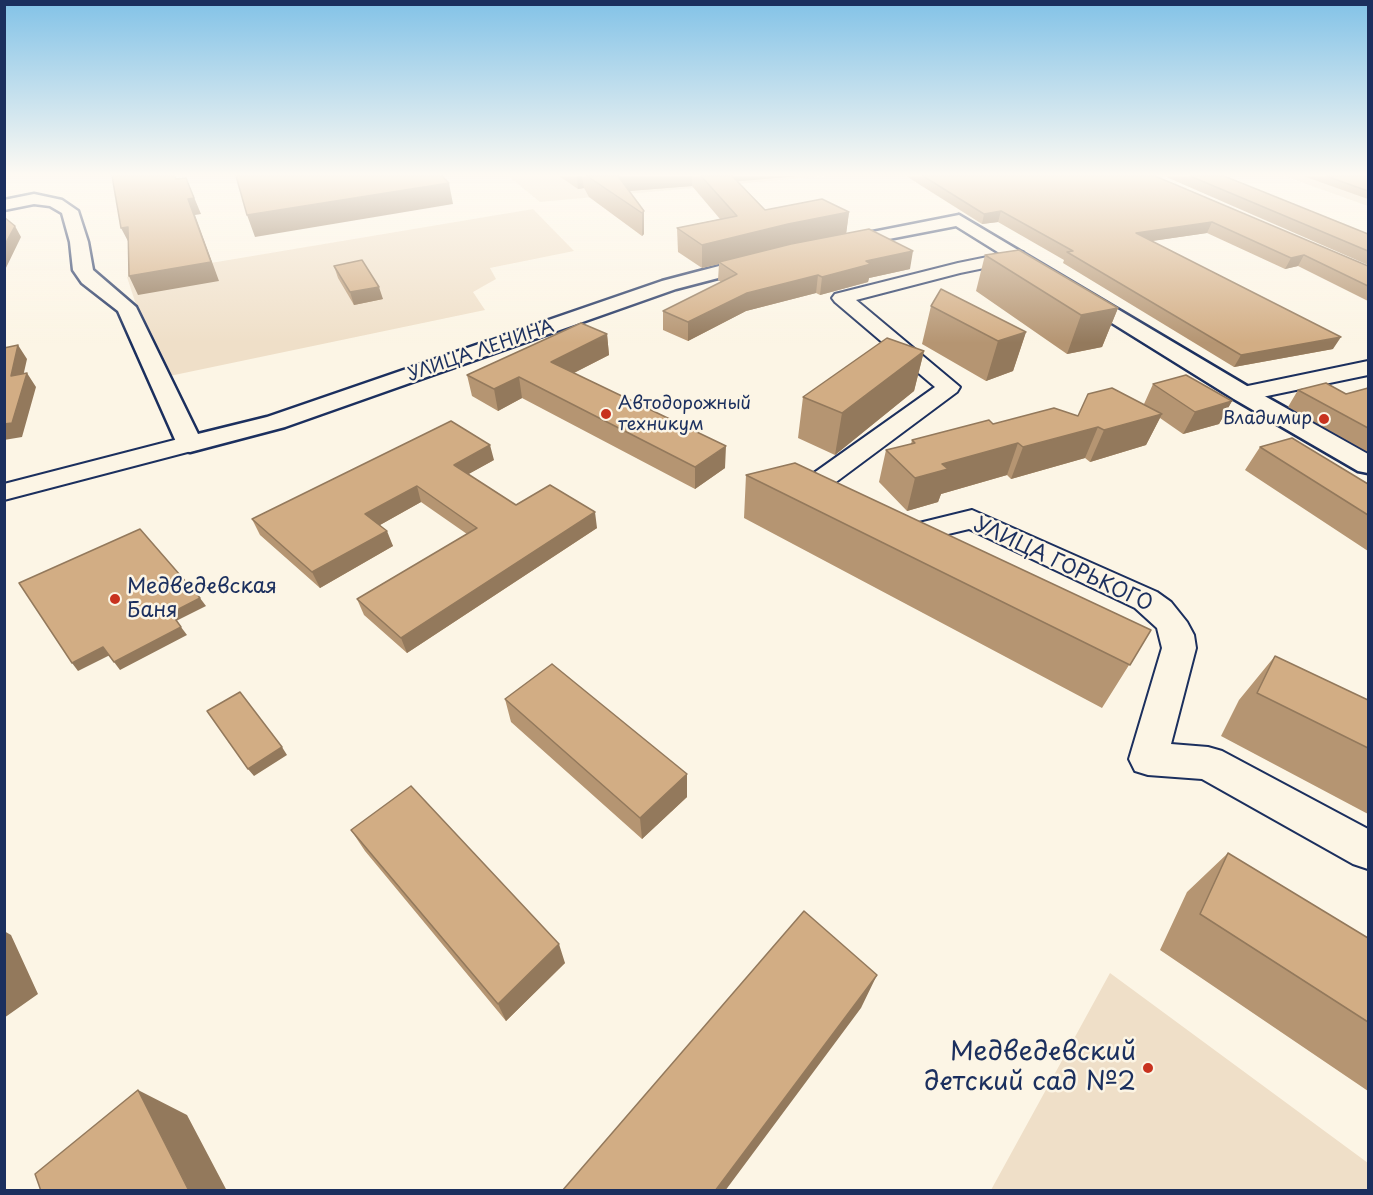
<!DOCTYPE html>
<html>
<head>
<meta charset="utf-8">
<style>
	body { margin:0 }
	#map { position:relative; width:1373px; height:1195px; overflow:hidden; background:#fcf5e5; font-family:"Playpen Sans",sans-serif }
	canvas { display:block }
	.frame { position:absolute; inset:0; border:6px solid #1b2f5e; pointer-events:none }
</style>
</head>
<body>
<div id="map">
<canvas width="1373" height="1195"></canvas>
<div class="frame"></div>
</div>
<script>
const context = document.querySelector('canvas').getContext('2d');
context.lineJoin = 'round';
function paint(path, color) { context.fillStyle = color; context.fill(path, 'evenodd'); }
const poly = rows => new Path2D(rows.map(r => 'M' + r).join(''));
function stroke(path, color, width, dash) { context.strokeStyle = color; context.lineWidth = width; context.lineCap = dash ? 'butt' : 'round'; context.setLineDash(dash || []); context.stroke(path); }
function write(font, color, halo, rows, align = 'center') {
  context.font = font + ' "Playpen Sans",sans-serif'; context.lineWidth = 5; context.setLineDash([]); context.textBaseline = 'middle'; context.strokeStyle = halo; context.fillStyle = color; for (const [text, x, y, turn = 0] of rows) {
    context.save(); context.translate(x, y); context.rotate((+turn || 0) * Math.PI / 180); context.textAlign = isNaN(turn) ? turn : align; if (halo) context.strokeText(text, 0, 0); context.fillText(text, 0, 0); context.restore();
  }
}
paint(poly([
	[508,176,826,176,540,202],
	[1284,176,1368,176,1368,206],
	[533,209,574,251,490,268,496,279,473,292,485,310,160,378,127,277],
	[1110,973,1368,1163,1368,1190,991,1190]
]), '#efdfc8');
const street = poly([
	[1017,251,1023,252,1026,256,1023,260,960,273,856,300,960,387,957,392,832,485,849,495,853,501,849,507,839,510,829,507,804,492,801,486,804,480,935,387,835,302,832,298,835,294,958,263,1017,251],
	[1368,361,1368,375,1243,401,1235,399,1231,394,1235,389,1243,387,1368,361],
	[190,436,199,439,203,444,199,449,4,500,4,484,190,436],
	[972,510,1157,592,1171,602,1187,622,1194,635,1196,648,1171,744,1208,747,1222,751,1368,829,1368,869,1353,864,1202,779,1148,775,1135,771,1129,759,1162,648,1157,628,1135,608,969,529,919,541,893,540,883,538,879,531,883,524,893,522,919,523,972,510]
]);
const secondary = poly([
	[34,194,62,200,78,211,88,242,93,270,136,307,198,434,267,417,662,281,761,255,768,257,770,261,768,265,676,289,285,427,190,452,181,450,177,444,118,311,82,283,73,270,70,242,62,213,50,206,34,204,4,210,4,200,34,194],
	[959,215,1252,389,1368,454,1368,473,1358,471,1234,399,956,226,837,249,831,248,828,244,831,240,837,239,959,215]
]);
stroke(street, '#1b2f5e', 4);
stroke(secondary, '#1b2f5e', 5);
paint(street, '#fcf5e5');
paint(secondary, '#fcf5e5');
paint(poly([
	[559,176,799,176,738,181,765,210,849,212,846,233,910,269,869,278,868,282,820,295,816,293,746,311,688,341,663,330,663,311,721,282,718,280,719,264,702,268,678,252,677,228,720,219,692,186,629,191,644,211,644,234,642,236,589,197,584,188,578,189],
	[906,176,1155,176,1368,266,1368,301,1298,266,1285,269,1207,233,1151,241,1333,349,1234,367,1063,263,1064,260,998,222,982,224],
	[1164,176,1224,176,1368,234,1368,265],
	[1303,176,1368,176,1368,199],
	[985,255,1118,308,1102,347,1067,354,976,291],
	[334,266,383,299,354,305,338,278],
	[931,306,1026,332,1013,371,986,381,922,344],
	[607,334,609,355,574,373,725,468,695,489,522,398,498,411,472,396,467,375],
	[924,351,914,391,835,455,798,438,803,397],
	[1153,384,1232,401,1219,424,1183,434,1160,418,1146,445,1090,462,1085,458,1011,479,1007,475,941,494,938,502,907,511,879,482,886,450,911,444,912,440,993,424,1078,416,1144,404],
	[1368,388,1368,452,1288,407,1298,390,1346,394],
	[1260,447,1368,484,1368,551,1245,470],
	[494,460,468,474,516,505,597,528,407,653,364,615,357,599,467,534,421,502,380,525,393,546,320,588,260,535,252,519],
	[746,475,1151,630,1102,708,744,518],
	[1275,656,1368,700,1368,814,1221,736,1239,700],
	[505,699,687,774,687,797,642,839,511,722],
	[351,830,565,963,506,1021,365,851],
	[1228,853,1368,938,1368,1091,1160,950,1187,892]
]), '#b59572');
paint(poly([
	[437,176,444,176,445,184,449,183,453,204,255,237,247,215],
	[577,176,582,176,584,188,578,189],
	[615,176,692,176,692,186,616,192],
	[719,176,799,176,719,183],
	[186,178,201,214,195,215,219,281,138,295,129,276,188,199],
	[644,211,644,234,642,236,642,213],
	[1001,211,998,222,982,224,984,214],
	[849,212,846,235,719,262,719,264,702,268,702,245,788,224],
	[1212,222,1207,233,1132,244,1136,233],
	[15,226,21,237,4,272,4,246],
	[128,227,130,245,121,228],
	[913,251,910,269,869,278,868,282,820,295,822,277,866,261],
	[1304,255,1298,266,1285,269,1291,258],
	[818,275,816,293,746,311,688,341,688,322,747,293],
	[379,287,383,299,354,305,350,292],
	[1118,308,1102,347,1067,354,1081,315],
	[1026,332,1013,371,986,381,998,341],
	[607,334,609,355,554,383,551,362],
	[1341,337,1333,349,1234,367,1241,355],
	[18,345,27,359,20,390,11,376],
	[924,351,914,391,835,455,842,413],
	[27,373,36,387,22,437,4,440,4,424],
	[519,377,522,398,498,411,494,389],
	[1232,401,1219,424,1183,434,1195,412],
	[1162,414,1146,445,1090,462,1104,430],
	[1098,427,1085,458,1011,479,1023,447],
	[1018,443,1007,475,941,494,938,502,907,511,915,478,942,464],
	[490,445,494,460,458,480,454,465],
	[726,446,725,468,695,489,695,467],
	[417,486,421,502,371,530,365,514],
	[595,512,597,528,407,653,401,638],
	[387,531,393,546,320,588,312,572],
	[200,598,206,606,176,621,171,613],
	[181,627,187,635,120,670,114,662],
	[103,647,110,655,78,671,72,663],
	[282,747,287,755,254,776,248,769],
	[687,774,687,797,642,839,640,818],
	[4,931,11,935,38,994,4,1018],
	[559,944,565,963,506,1021,498,1004],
	[877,975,861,1008,725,1191,715,1191],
	[138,1090,187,1115,227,1191,189,1191]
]), '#93795c');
const building = poly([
	[112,176,175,176,176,179,186,178,194,198,188,199,211,262,129,276,128,227,121,228,112,176],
	[236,176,442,176,449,183,247,215,236,176],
	[587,176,618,176,644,211,642,213,587,176],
	[701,176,732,176,765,210,822,199,849,212,788,224,702,245,677,228,737,216,701,176],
	[923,176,1155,176,1368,266,1368,286,1304,255,1291,258,1212,222,1136,233,1341,337,1241,355,1067,252,1073,251,1001,211,984,214,923,176],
	[1190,176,1224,176,1368,234,1368,251,1190,176],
	[1326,176,1368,176,1368,191,1326,176],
	[4,217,15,226,4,246,4,217],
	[869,229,913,251,866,261,871,264,822,277,818,275,747,293,688,322,663,311,737,274,719,262,791,244,869,229],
	[1019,250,1118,308,1081,315,985,255,1019,250],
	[362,260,379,287,350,292,334,266,362,260],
	[941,289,1026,332,998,341,931,306,941,289],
	[581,323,607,334,551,362,726,446,695,467,519,377,494,389,467,375,581,323],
	[887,338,924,351,842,413,803,397,887,338],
	[18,345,11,376,27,373,12,423,4,424,4,348,18,345],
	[1186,375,1232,401,1195,412,1153,384,1186,375],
	[1326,383,1346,394,1368,388,1368,428,1298,390,1326,383],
	[1112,388,1162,414,1104,430,1098,427,1023,447,1018,443,942,464,948,469,915,478,886,450,915,443,912,440,989,420,993,424,1054,408,1078,416,1088,394,1112,388],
	[451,421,490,445,454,465,516,505,550,485,595,512,401,638,357,599,477,528,417,486,365,514,387,531,312,572,252,519,451,421],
	[1292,438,1368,484,1368,515,1260,447,1292,438],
	[795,463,1151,630,1130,665,746,475,795,463],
	[140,529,200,598,171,613,181,627,114,662,103,647,72,663,19,583,140,529],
	[1275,656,1368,700,1368,748,1257,693,1275,656],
	[552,664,687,774,640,818,505,699,552,664],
	[240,692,282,747,248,769,207,711,240,692],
	[411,786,559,944,498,1004,351,830,411,786],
	[1228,853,1368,938,1368,1022,1200,914,1228,853],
	[804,911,877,975,715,1191,562,1191,804,911],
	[138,1090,189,1191,41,1191,35,1174,138,1090]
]);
paint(building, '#d2ad84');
stroke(building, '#93795c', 1.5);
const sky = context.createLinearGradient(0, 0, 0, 343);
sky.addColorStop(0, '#82c2e7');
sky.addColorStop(0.51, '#fefaf3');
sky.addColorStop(1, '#fefaf300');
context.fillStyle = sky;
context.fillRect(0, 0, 1373, 343);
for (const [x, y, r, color] of [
	[606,414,6,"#c8321e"],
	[1324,419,6,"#c8321e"],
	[115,599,6,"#c8321e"],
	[1148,1068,6,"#c8321e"]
]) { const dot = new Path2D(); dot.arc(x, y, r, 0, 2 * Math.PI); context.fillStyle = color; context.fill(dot); stroke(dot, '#fcf5e5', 2); }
write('18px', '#1b2f5e', '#fcf5e5', [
	["УЛИЦА ЛЕНИНА",481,351,-19]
]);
write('18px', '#1b2f5e', '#fcf5e5', [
	["Автодорожный",618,404],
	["техникум",618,425],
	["Владимир",1312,419,"right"]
], 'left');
write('21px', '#1b2f5e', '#fcf5e5', [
	["УЛИЦА ГОРЬКОГО",1063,565,25]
]);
write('21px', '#1b2f5e', '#fcf5e5', [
	["Медведевская",127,587],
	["Баня",127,611]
], 'left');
write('26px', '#1b2f5e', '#fcf5e5', [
	["Медведевский",1136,1053],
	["детский сад №2",1136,1083]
], 'right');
</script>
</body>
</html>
